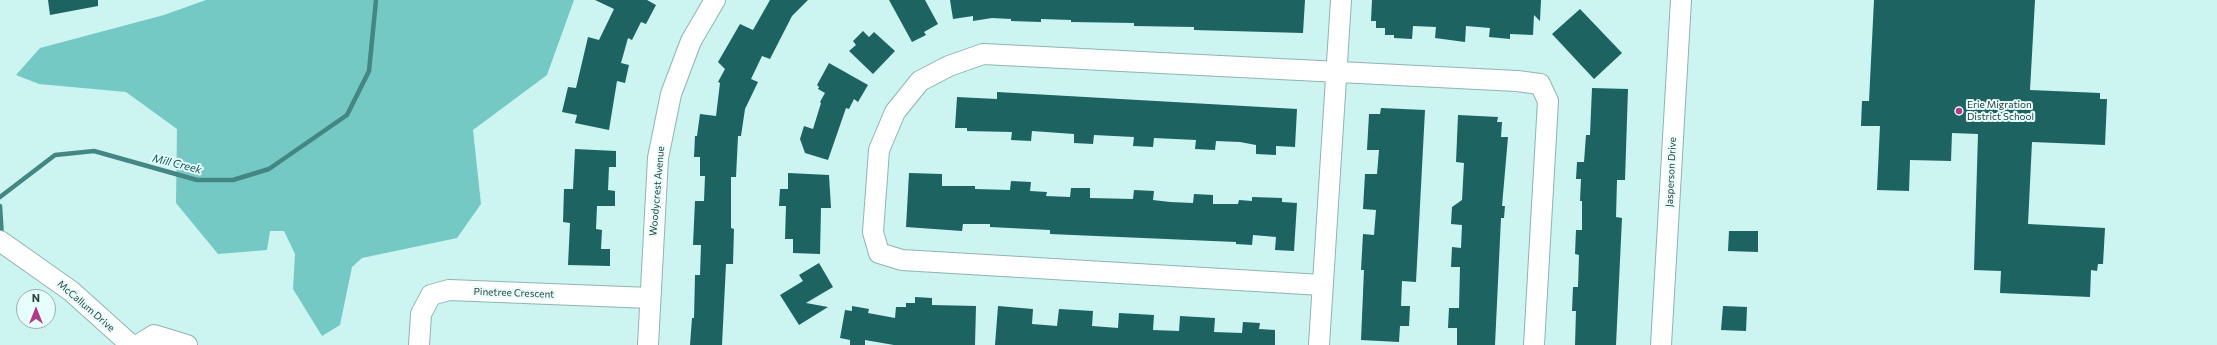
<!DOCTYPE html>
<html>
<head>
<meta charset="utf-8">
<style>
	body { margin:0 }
	#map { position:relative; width:2217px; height:345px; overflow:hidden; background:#ccf4f1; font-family:Commissioner,sans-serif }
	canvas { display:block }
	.north { position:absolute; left:16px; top:289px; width:40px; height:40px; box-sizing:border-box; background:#e6fefc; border:1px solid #9cb1b0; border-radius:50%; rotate:0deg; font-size:11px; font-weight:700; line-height:16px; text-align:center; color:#2e3e3d }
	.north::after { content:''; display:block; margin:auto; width:14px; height:18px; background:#b5398a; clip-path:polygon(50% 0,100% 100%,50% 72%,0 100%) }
</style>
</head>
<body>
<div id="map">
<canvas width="2217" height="345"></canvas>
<div class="north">N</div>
</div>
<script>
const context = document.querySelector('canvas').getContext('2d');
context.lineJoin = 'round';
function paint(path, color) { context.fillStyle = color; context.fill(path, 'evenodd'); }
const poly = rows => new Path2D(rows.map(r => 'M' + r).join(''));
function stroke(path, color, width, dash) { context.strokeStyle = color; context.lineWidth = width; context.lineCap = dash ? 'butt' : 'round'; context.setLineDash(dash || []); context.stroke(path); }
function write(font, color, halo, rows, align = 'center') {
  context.font = font + ' Commissioner,sans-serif'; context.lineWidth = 4; context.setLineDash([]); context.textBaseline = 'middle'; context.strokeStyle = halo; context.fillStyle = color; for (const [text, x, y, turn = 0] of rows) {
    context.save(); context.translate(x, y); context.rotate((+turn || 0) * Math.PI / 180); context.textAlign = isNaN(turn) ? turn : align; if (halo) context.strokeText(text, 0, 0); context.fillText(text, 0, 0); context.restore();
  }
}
paint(poly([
	[206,0,574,0,547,75,473,130,481,204,457,238,362,258,352,267,340,325,322,336,293,289,295,254,284,231,270,231,267,250,218,254,176,203,177,129,126,92,39,84,16,75,40,48,164,15]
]), '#74c9c5');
stroke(poly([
	[0,197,55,155,94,151,197,180,233,180,269,169,347,115,369,71,376,0],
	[0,206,2,238]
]), '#438683', 4.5);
paint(poly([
	[48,0,98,0,98,6,50,15],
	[595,0,647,0,656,5,646,24,641,22,632,40,628,38,621,63,629,65,625,83,617,81,609,130,575,123,577,115,562,112,568,87,576,88,588,37,599,40,614,9],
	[770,0,808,0,792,16,770,59,762,56,751,79,758,82,745,109,741,136,738,136,736,177,731,177,731,228,734,229,733,264,726,264,722,345,690,345,692,318,694,318,695,275,700,275,701,245,693,245,695,201,704,201,705,176,700,176,700,157,694,157,695,136,697,136,700,114,716,116,720,83,718,82,725,69,718,62,740,24,753,30],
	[889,0,925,0,938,24,924,32,926,35,912,42],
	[950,0,1305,0,1303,33,1194,30,1194,27,1134,26,1134,23,1071,22,1071,20,1041,19,1041,22,1011,21,1011,19,992,18,973,21,973,16,953,19],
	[1372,0,1541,0,1540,21,1534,15,1533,35,1510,34,1510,39,1489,37,1490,28,1466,26,1465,42,1435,38,1436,27,1413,26,1412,39,1394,38,1394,35,1385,35,1385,28,1376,28,1376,21,1371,21],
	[1874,0,2035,0,2030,90,2100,93,2100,99,2107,99,2105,145,2032,142,2028,224,2105,228,2103,264,2098,264,2097,271,2091,270,2090,297,2000,293,2001,271,1974,270,1978,134,1952,133,1951,161,1910,160,1909,191,1877,190,1880,126,1861,126,1862,101,1869,101],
	[1580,9,1622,53,1594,79,1552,34],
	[863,31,869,37,874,32,895,51,873,74,849,51,856,45,853,41],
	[829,63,868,85,858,102,854,99,849,109,846,108,828,160,805,153,800,139,804,126,813,129,821,103,820,102,825,93,818,89,819,87,817,85],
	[1592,88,1628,89,1625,180,1617,180,1616,217,1622,218,1616,345,1575,345,1576,311,1572,311,1573,287,1578,287,1579,255,1575,254,1576,230,1582,230,1582,201,1580,201,1581,179,1576,179,1577,162,1584,162,1586,135,1590,135],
	[997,92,1297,109,1295,147,1276,146,1276,155,1256,154,1256,145,1240,142,1216,141,1215,150,1195,149,1196,140,1154,138,1153,147,1133,146,1134,137,1094,135,1093,144,1074,143,1074,134,1032,131,1031,141,1011,140,1012,132,967,131,967,128,955,128,957,97,997,99],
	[1381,108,1425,110,1416,282,1402,281,1401,306,1410,306,1409,326,1400,326,1399,342,1361,340,1364,270,1361,270,1363,234,1374,235,1376,210,1363,209,1365,174,1377,174,1379,150,1367,150,1369,114,1380,114],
	[1458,115,1498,117,1497,122,1502,122,1501,137,1508,137,1502,206,1505,206,1504,218,1501,218,1495,345,1457,345,1457,328,1448,328,1449,308,1459,308,1460,267,1451,267,1452,247,1461,248,1462,225,1451,224,1452,207,1462,200,1464,163,1456,162],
	[575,149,616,151,616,167,609,167,608,190,615,191,615,206,597,206,596,229,602,230,601,249,610,249,610,266,568,265,570,223,563,222,564,189,573,189],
	[788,173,829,175,831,208,821,208,820,254,793,253,793,239,785,239,786,206,779,206,780,189,788,189],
	[909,173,942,174,942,186,975,186,975,189,1010,190,1011,181,1031,182,1030,191,1047,192,1046,196,1070,197,1071,188,1090,188,1090,198,1133,199,1134,190,1154,191,1153,200,1170,202,1193,203,1194,194,1213,195,1213,204,1238,204,1239,200,1252,201,1252,197,1282,198,1282,202,1297,203,1294,251,1275,250,1276,237,1253,235,1252,245,1236,244,1236,242,1050,234,1050,230,990,227,990,224,963,224,962,231,906,227],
	[1729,231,1758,231,1758,252,1728,251],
	[819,263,833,287,806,303,828,307,799,325,780,295,803,281,799,275],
	[915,297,932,298,932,305,976,306,975,345,894,345,865,340,865,345,850,345,850,340,840,338,845,310,852,311,852,306,869,309,868,313,895,318,896,307,906,307,906,303,915,303],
	[998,306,1033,309,1032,324,1057,326,1059,309,1093,311,1092,326,1118,328,1119,313,1154,315,1153,330,1179,331,1180,316,1215,318,1214,332,1242,333,1243,322,1260,323,1259,329,1275,330,1275,345,995,345],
	[1723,306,1747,307,1746,331,1721,330]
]), '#1c6361');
const minor = poly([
	[0,241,71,291,131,345],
	[1322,285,902,260,879,253,873,232,879,150,895,112,920,81,949,66,983,54,1517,81,1540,84,1548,101,1534,345],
	[138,345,154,335,187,345],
	[419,345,421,314,431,295,449,290,650,298],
	[648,345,658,158,671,94,691,41,715,0],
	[1319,345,1341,0],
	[1661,345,1681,0]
]);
stroke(minor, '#8fb4b2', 22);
stroke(minor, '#fff', 20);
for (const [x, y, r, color] of [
	[1959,111,4,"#b5398a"]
]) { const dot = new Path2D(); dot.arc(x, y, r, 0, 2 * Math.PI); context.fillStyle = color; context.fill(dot); stroke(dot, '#e6fefc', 1.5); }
write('10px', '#2e3e3d', '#e6fefc', [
	["Erie Migration",1967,105],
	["District School",1967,117]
], 'left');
write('10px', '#2e3e3d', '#e6fefc', [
	["Jasperson Drive",1671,172,-87],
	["Woodycrest Avenue",657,191,-85],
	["Pinetree Crescent",514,293,2],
	["McCallum Drive",86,306,41]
]);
write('italic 11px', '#035553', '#e6fefc', [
	["Mill Creek",177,164,14]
]);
</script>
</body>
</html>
